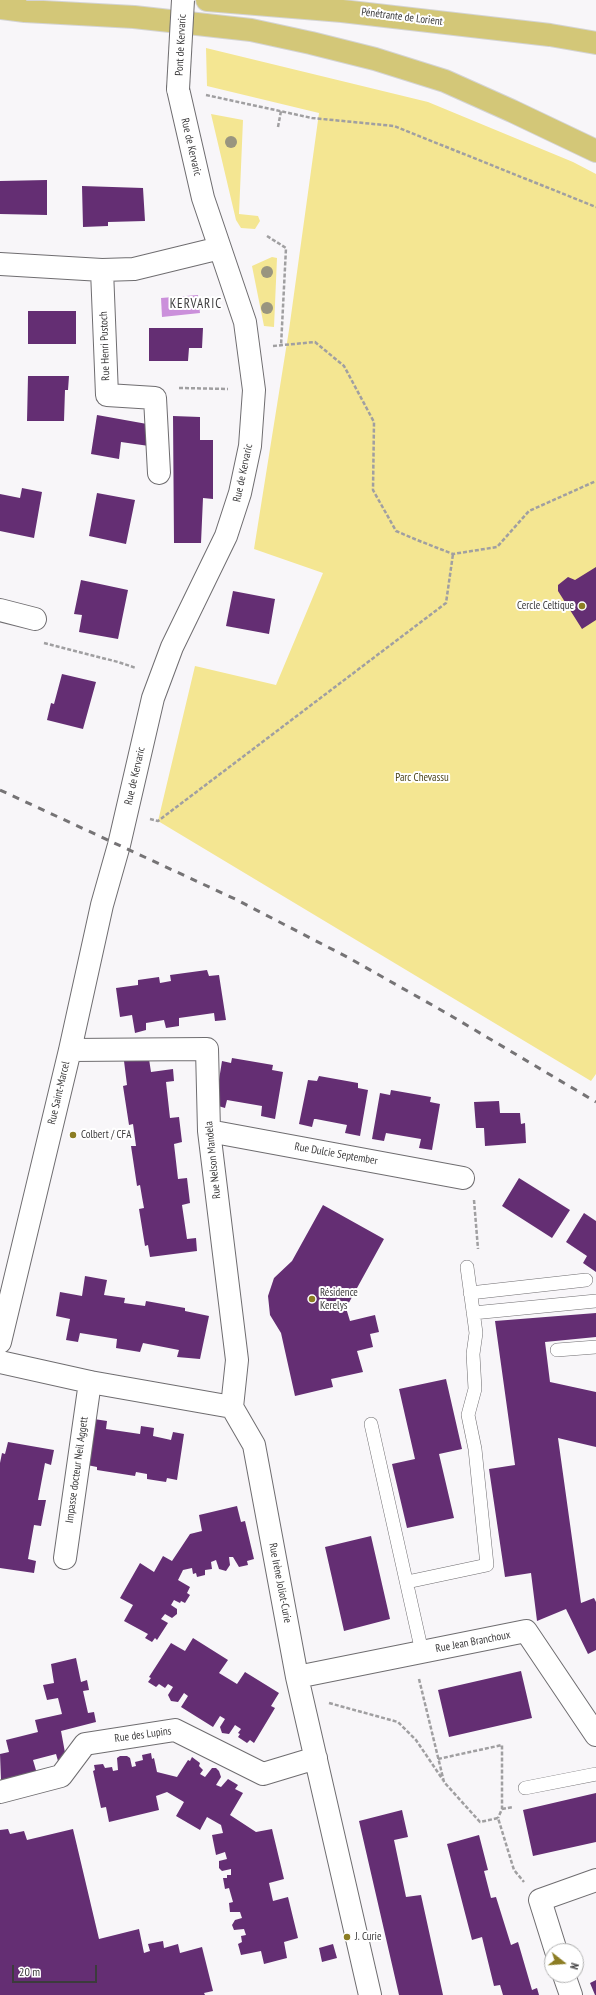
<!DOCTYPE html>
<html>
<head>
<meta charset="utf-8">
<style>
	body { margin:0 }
	#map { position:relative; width:596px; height:1995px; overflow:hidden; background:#f8f6f9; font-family:"PT Sans Narrow",sans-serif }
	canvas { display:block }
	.north { position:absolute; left:544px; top:1943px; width:40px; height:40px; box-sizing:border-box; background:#fff; border:1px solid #b1b1b1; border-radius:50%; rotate:107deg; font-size:11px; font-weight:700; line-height:16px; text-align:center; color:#3c3b3c }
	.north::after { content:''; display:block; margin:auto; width:14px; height:18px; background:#8c7d24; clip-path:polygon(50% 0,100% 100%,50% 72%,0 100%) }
	.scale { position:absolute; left:12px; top:1965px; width:85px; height:18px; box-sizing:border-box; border:2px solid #3c3b3c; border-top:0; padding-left:5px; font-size:12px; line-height:14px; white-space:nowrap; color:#3c3b3c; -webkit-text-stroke:3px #fff; paint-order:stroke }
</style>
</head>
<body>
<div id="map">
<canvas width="596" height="1995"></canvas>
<div class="north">N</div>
<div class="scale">20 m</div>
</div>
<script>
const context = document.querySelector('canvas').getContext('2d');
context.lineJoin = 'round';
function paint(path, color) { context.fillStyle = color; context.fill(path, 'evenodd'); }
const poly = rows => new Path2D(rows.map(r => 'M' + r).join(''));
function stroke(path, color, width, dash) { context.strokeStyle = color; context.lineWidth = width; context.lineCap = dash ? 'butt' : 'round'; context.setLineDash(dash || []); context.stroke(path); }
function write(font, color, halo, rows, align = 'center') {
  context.font = font + ' "PT Sans Narrow",sans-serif'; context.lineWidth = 4; context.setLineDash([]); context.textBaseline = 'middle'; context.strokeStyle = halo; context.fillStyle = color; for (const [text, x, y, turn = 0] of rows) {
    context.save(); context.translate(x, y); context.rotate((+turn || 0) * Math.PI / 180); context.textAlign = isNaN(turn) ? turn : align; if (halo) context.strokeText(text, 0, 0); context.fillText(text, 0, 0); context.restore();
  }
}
paint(poly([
	[206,48,428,102,573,162,596,174,596,1074,591,1081,158,821,195,666,276,685,323,573,254,549,289,330,319,113,207,86],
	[211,114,243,120,239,214,258,216,260,221,255,229,241,228,236,220],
	[272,257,277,258,274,327,264,326,252,266]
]), '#f4e692');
paint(poly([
	[198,295,200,313,162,317,161,298]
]), '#cb90db');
paint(poly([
	[47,180,47,215,0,214,0,181],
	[82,186,143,188,145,221,108,222,108,226,83,227],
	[28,311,76,311,76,344,28,344],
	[149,328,203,328,202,348,189,348,188,361,149,361],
	[28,376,69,376,68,390,65,390,64,421,27,421],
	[97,415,147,424,149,446,121,442,119,459,91,454],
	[173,416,200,417,200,440,213,440,213,499,203,498,201,543,174,543],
	[22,488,42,492,34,538,0,531,0,494,20,498],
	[97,493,135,500,126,544,89,536],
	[596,567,596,620,582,629,558,591,558,585,568,577,575,580],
	[81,580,128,590,118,639,79,632,82,615,74,614],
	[233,591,275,599,269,634,226,626],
	[62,674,96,682,83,729,47,720,51,703,54,704],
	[207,970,209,976,219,975,226,1020,215,1021,214,1013,179,1018,179,1026,166,1028,164,1020,146,1023,146,1030,135,1033,132,1015,120,1017,116,988,138,985,138,980,159,977,160,983,171,981,170,975],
	[232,1058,273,1065,272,1070,283,1072,275,1119,261,1116,262,1106,227,1100,225,1108,215,1105,222,1061,231,1063],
	[149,1059,151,1072,173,1069,174,1081,166,1082,170,1118,179,1117,182,1142,174,1144,178,1179,187,1178,190,1203,182,1205,187,1239,196,1238,197,1251,150,1257,148,1245,145,1246,139,1209,144,1208,142,1197,140,1185,137,1186,131,1146,136,1146,133,1124,129,1125,123,1086,127,1085,124,1061],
	[319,1076,358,1083,358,1088,368,1090,360,1136,345,1133,347,1125,316,1119,314,1119,312,1127,299,1124,308,1080,317,1081],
	[391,1090,431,1097,430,1102,440,1104,432,1150,419,1148,421,1139,386,1133,384,1141,372,1139,380,1093,390,1095],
	[499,1101,500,1113,520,1113,521,1124,525,1123,526,1143,485,1146,484,1128,476,1128,474,1102],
	[519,1178,570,1210,552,1238,502,1206],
	[323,1205,384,1239,346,1308,350,1321,375,1315,379,1332,370,1334,373,1347,357,1351,363,1372,331,1379,333,1387,295,1396,281,1333,270,1315,268,1296,274,1278,292,1261],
	[584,1213,596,1221,596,1272,583,1263,587,1256,566,1242],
	[85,1276,107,1280,104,1295,125,1298,124,1303,145,1306,146,1301,185,1308,185,1311,209,1316,200,1359,177,1357,179,1350,143,1343,140,1352,116,1348,117,1339,80,1333,78,1342,66,1340,70,1319,56,1316,60,1292,82,1296],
	[596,1313,596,1337,545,1342,550,1382,596,1392,596,1447,558,1438,581,1603,594,1598,596,1602,596,1650,588,1654,566,1609,537,1621,531,1573,505,1577,489,1469,515,1465,495,1321],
	[446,1379,462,1449,439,1454,454,1518,407,1528,392,1464,415,1459,399,1389],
	[94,1419,107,1421,106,1429,140,1434,141,1426,154,1428,153,1436,171,1440,173,1432,184,1434,177,1480,167,1478,166,1482,147,1479,147,1474,136,1472,135,1476,97,1470,97,1467,87,1465],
	[8,1442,54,1450,51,1465,45,1463,38,1500,46,1500,41,1526,34,1525,28,1559,36,1561,34,1573,0,1568,0,1463,2,1453,5,1454],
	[237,1506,241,1522,245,1521,254,1559,247,1561,248,1565,239,1567,233,1557,229,1557,230,1565,226,1571,219,1569,216,1560,211,1562,212,1569,205,1570,205,1575,197,1577,196,1573,193,1574,192,1568,183,1570,178,1580,190,1587,187,1593,190,1595,185,1603,181,1601,180,1603,174,1600,171,1605,177,1609,177,1614,172,1618,165,1614,161,1619,168,1623,157,1640,155,1638,152,1642,145,1638,148,1634,124,1621,133,1605,120,1598,140,1563,154,1572,163,1556,172,1561,190,1534,202,1531,199,1515],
	[371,1536,390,1619,344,1631,325,1547],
	[193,1638,228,1660,219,1673,237,1684,245,1672,279,1693,271,1706,275,1708,254,1743,250,1740,247,1743,238,1737,240,1734,238,1733,241,1729,235,1725,229,1734,222,1733,220,1727,225,1719,220,1716,213,1727,181,1707,188,1696,184,1693,178,1702,171,1701,168,1695,173,1687,168,1684,165,1688,159,1684,156,1687,148,1682,151,1678,149,1677,171,1643,185,1651],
	[76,1658,81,1682,87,1680,89,1690,83,1691,88,1713,94,1712,96,1722,61,1731,66,1758,58,1761,56,1754,33,1760,38,1777,26,1780,25,1774,1,1780,0,1754,9,1752,6,1740,38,1732,35,1720,62,1714,58,1698,47,1700,43,1685,54,1683,51,1664],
	[521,1671,532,1718,449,1737,438,1690],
	[151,1753,152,1759,154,1758,157,1772,177,1777,188,1760,190,1761,192,1757,200,1763,199,1766,203,1770,200,1774,205,1777,212,1768,216,1768,219,1771,221,1777,216,1785,221,1787,228,1779,238,1785,235,1789,243,1793,230,1815,256,1832,272,1829,284,1879,269,1883,273,1901,288,1897,298,1938,284,1942,287,1958,264,1964,261,1951,241,1955,238,1944,242,1942,241,1936,246,1935,244,1929,234,1930,232,1925,235,1920,242,1918,240,1912,230,1912,229,1903,233,1902,229,1888,225,1889,223,1878,227,1878,227,1875,231,1875,231,1869,222,1871,219,1868,219,1861,227,1859,225,1852,216,1855,212,1835,223,1833,221,1825,207,1817,200,1830,176,1816,184,1802,167,1792,156,1796,159,1810,109,1822,106,1807,101,1808,93,1771,95,1770,94,1765,103,1764,105,1768,112,1767,113,1771,118,1770,117,1758,120,1756,127,1756,130,1758,132,1767,136,1766,135,1762,143,1760,142,1755],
	[596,1793,596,1842,533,1856,523,1810],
	[402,1810,408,1837,394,1840,406,1897,421,1895,443,1995,399,1995,359,1821],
	[8,1829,10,1834,24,1831,27,1840,73,1829,99,1939,139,1929,144,1953,150,1951,148,1944,163,1941,164,1948,178,1944,180,1953,202,1947,213,1991,204,1993,205,1995,0,1995,0,1830],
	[479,1835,488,1870,484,1871,491,1898,496,1897,511,1945,518,1942,532,1990,537,1988,539,1995,503,1995,500,1985,494,1986,482,1937,472,1940,447,1844],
	[333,1944,337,1958,322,1962,319,1948],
	[596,1980,596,1995,595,1995,590,1983]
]), '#642e73');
const service = poly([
	[470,1293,586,1280],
	[473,1313,596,1301],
	[557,1350,596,1347],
	[371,1424,422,1652],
	[407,1582,487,1565,475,1449,468,1415,475,1389,473,1354,476,1333,467,1267],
	[525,1788,596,1774]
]);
const minor = poly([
	[0,264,102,270,134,269,220,248],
	[102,270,107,395,155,398,159,473],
	[0,610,35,619],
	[70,1050,207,1049,209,1131,237,1360,232,1407],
	[209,1131,463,1178],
	[0,1342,70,1050,102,905,119,845,153,698,172,647,226,536,240,493,250,446,254,390,245,322,203,198,178,89],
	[0,1362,90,1382,232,1407,254,1445,297,1677,370,1995],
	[65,1558,90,1382],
	[297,1677,526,1631,596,1735],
	[0,1792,61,1776,85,1744,175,1730,263,1774,316,1758],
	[556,1951,540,1900,596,1880],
	[564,1975,571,1995]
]);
const primary = poly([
	[207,0,342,11,550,35,596,43],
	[0,8,25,11,134,17,251,30,311,43,375,59,445,81,512,111,596,151]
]);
stroke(service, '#6f6d70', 14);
stroke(minor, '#6f6d70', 24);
stroke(primary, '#d4d4d4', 24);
stroke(poly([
	[206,95,312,118,394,126,596,207],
	[278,127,281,111],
	[267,236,286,248,281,346],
	[273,346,315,342,344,366,374,422,373,490,396,531,417,540,453,554,497,547,529,511,596,481],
	[179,388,228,389],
	[44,643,118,662,136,668],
	[150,819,158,821,446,603,453,554],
	[474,1200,478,1249],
	[419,1679,444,1782,480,1822,498,1818,514,1870,524,1882],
	[329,1703,398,1722,416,1740,443,1780],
	[438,1759,502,1745,502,1809,498,1818],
	[502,1809,513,1807]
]), '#a09fa1', 2.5, [4, 2]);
stroke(service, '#fff', 13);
stroke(minor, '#fff', 22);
stroke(primary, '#d3c778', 22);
stroke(poly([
	[0,790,235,899,349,958,448,1014,596,1102]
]), '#757375', 3, [7, 7]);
const minorBridge = poly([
	[178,89,183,0]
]);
stroke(minorBridge, '#6f6d70', 24, []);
stroke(minorBridge, '#fff', 22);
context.fillStyle = '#99957f';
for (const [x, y] of [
	[231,142],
	[267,272],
	[267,308]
]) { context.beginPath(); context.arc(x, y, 6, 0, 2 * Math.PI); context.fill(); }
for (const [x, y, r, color] of [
	[582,606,4,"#8c7d24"],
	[73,1135,4,"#8c7d24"],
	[312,1299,4,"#8c7d24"],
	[347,1937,4,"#8c7d24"]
]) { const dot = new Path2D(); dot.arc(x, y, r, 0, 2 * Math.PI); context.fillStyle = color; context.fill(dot); stroke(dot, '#fff', 1.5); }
write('11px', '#3c3b3c', '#fff', [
	["Pénétrante de Lorient",402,17,7],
	["Pont de Kervaric",181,45,-87],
	["Rue de Kervaric",191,147,77],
	["Rue Henri Pustoch",105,346,-92],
	["Rue de Kervaric",243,473,-78],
	["Rue de Kervaric",135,776,-77],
	["Rue Saint-Marcel",59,1093,-77],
	["Rue Dulcie September",336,1154,10],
	["Rue Nelson Mandela",213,1160,-96],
	["Impasse docteur Neil Aggett",77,1470,-82],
	["Rue Irène Joliot-Curie",280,1583,79],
	["Rue Jean Branchoux",473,1642,-11],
	["Rue des Lupins",143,1735,-8]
]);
write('11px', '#3c3b3c', '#fff', [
	["Cercle Celtique",574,606,"right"],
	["Colbert / CFA",81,1135],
	["Résidence",320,1293],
	["Kerelys",320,1306],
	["J. Curie",355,1937]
], 'left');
write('11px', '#4c451b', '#fff', [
	["Parc Chevassu",422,778]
]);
context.letterSpacing = '1px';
write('13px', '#3c3b3c', '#fff', [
	["KERVARIC",196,304]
]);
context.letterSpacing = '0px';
</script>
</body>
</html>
